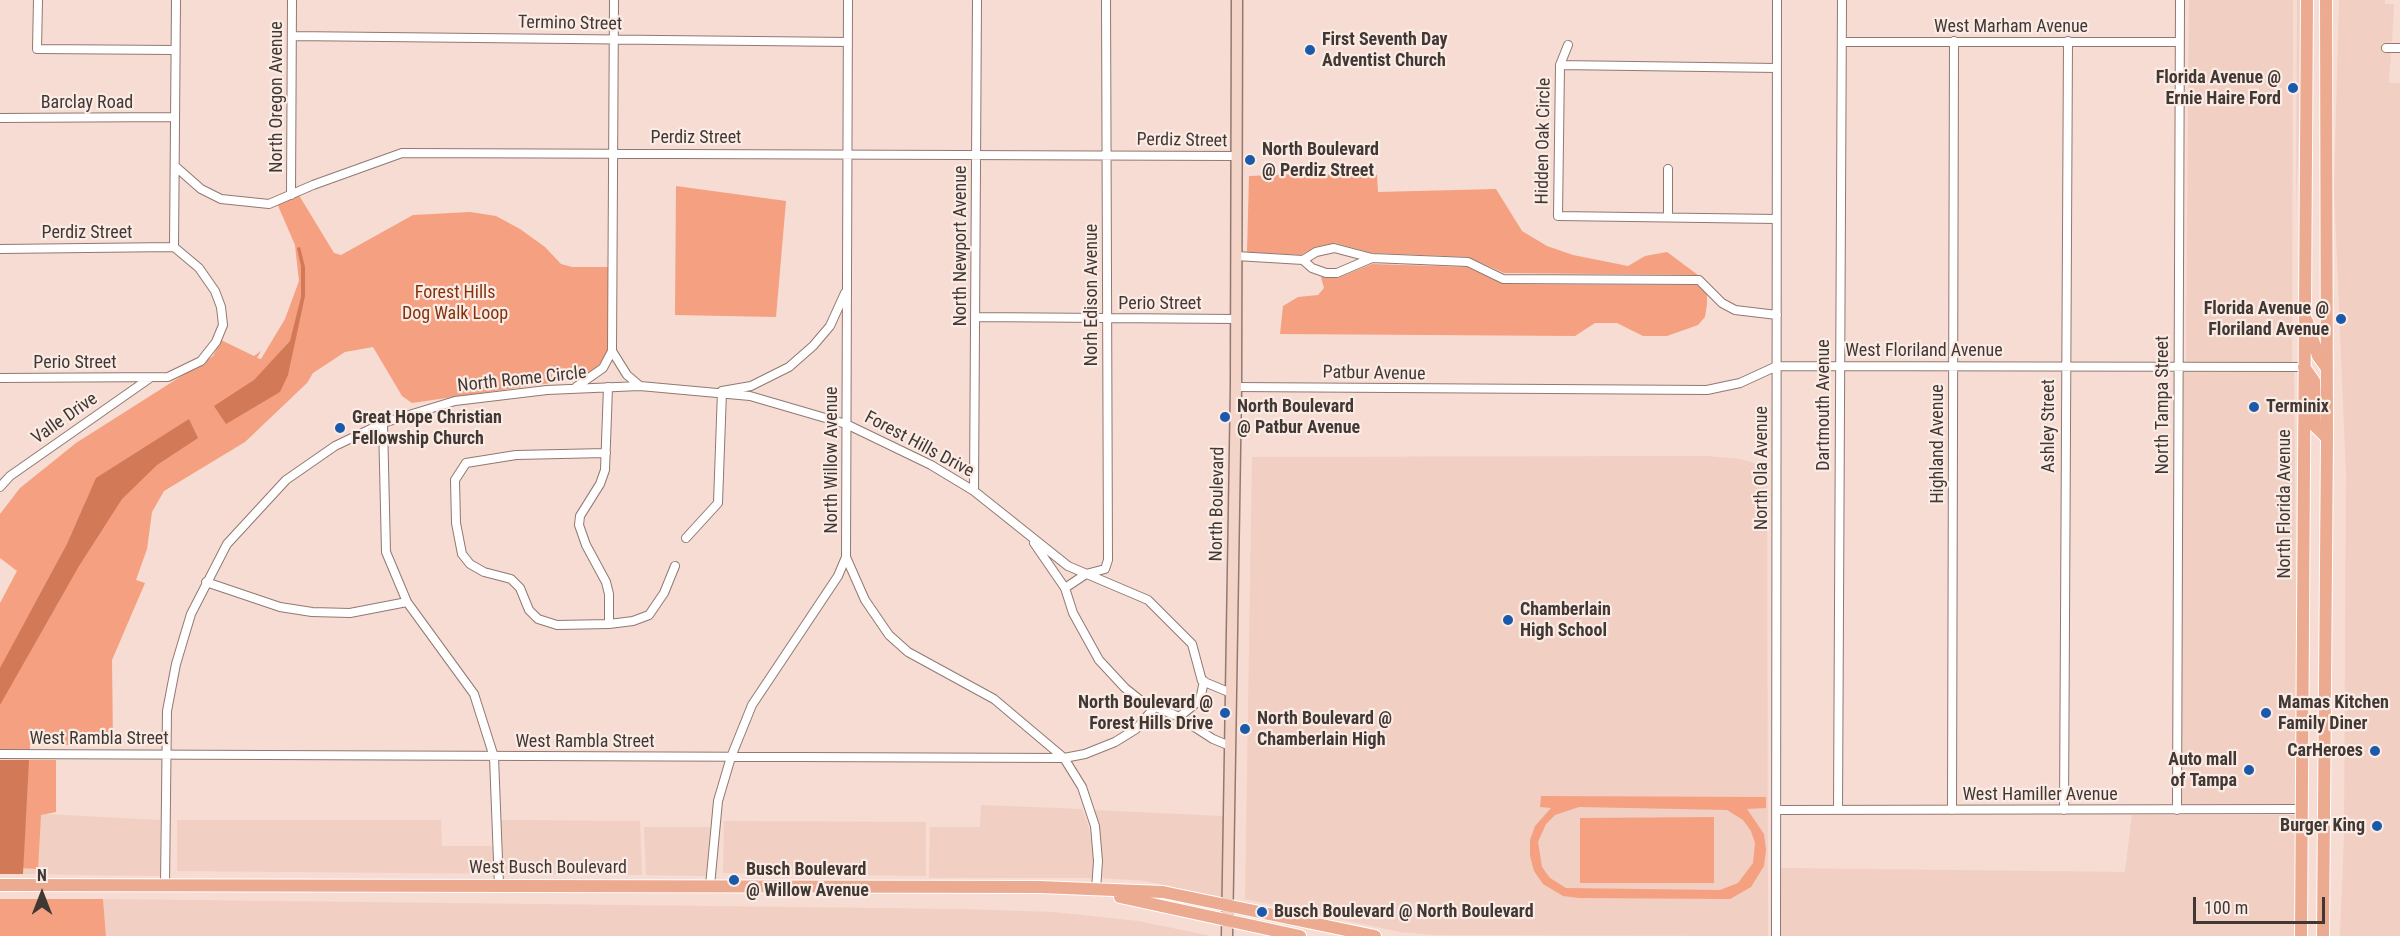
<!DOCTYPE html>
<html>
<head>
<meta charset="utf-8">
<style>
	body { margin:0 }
	#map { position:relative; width:2400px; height:936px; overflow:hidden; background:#f6dcd2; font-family:"Roboto Condensed",sans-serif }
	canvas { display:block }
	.north { position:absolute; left:12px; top:864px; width:60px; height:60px; -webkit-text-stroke:4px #fbebe5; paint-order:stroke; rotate:0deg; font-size:16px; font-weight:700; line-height:24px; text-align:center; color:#413733 }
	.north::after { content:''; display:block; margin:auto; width:21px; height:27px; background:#413733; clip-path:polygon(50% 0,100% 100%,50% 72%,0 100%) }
	.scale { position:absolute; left:2193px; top:897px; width:132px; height:27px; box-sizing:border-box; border:3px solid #413733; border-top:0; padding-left:8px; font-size:18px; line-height:21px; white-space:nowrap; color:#413733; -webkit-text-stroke:4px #fbebe5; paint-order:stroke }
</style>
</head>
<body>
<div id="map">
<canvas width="2400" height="936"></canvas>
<div class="north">N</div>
<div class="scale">100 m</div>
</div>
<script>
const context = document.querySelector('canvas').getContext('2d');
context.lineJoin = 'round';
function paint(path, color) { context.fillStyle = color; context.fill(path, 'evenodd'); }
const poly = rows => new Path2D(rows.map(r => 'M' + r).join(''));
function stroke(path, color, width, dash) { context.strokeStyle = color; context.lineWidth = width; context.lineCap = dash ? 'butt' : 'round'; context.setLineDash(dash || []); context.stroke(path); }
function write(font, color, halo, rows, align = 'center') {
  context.font = font + ' "Roboto Condensed",sans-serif'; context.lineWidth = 4.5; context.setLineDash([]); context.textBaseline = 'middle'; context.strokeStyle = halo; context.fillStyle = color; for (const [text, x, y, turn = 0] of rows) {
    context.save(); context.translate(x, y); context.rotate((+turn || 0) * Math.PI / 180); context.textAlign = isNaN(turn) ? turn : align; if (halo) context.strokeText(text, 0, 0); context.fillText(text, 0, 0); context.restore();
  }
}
paint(poly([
	[2184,0,2185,0,2182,361],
	[2189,0,2293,0,2292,363,2186,362],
	[2297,0,2302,0,2302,17,2296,215],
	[2339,0,2385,0,2385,4,2394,4,2392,42,2382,43,2382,52,2391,53,2389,83,2400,83,2400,936,2340,936,2344,839,2346,474,2334,190],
	[2182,372,2294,372,2298,804,2182,804],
	[1706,456,1740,459,1767,467,1768,936,1436,935,1400,932,1245,899,1252,457],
	[981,805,1082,809,1089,828,1094,864,1092,878,929,878,930,827,980,827],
	[1092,810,1224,816,1222,898,1145,881,1102,878,1103,862,1098,825],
	[26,813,160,820,160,876,23,874],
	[2132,815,2298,815,2296,936,1781,936,1781,868,2125,872],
	[177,820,441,820,442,846,502,846,501,820,640,821,642,875,177,871],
	[724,821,926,822,926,876,723,873],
	[644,827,710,827,706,876,646,875],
	[103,899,962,909,1054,912,1138,921,1211,936,106,936]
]), '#f1cfc3');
paint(poly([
	[1297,174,1377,175,1378,192,1496,189,1522,231,1547,246,1573,255,1628,266,1645,256,1667,252,1698,275,1504,273,1468,257,1372,253,1335,243,1315,247,1301,255,1247,252,1249,176],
	[676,186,786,201,776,317,675,315],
	[297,192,334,253,341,255,413,215,470,212,496,216,520,229,545,247,561,264,572,267,613,267,612,351,597,367,578,379,412,403,402,396,373,347,345,352,313,373,307,383,245,442,164,491,152,512,147,549,136,580,145,583,112,660,113,745,30,745,30,749,0,749,0,603,17,571,0,558,0,514,20,488,76,443,213,356,221,340,254,356,261,351,257,358,261,359,285,319,299,281,295,245,276,201],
	[1372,264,1467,267,1503,284,1697,285,1707,294,1707,304,1705,317,1698,325,1667,336,1643,336,1617,323,1595,323,1575,336,1280,334,1283,306,1298,297,1318,295,1324,288,1321,277,1338,278],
	[0,760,56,760,56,812,41,815,38,869,0,867],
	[1541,796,1766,797,1766,808,1747,809,1764,834,1766,850,1764,866,1751,887,1730,899,1579,898,1563,896,1543,884,1534,871,1530,856,1530,840,1535,826,1551,808,1540,807],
	[1579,807,1727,810,1743,820,1751,831,1755,843,1753,863,1738,883,1720,890,1566,888,1550,878,1542,867,1538,842,1546,824,1555,815],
	[1714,817,1714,883,1580,883,1580,818],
	[0,899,103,899,106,936,0,936]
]), '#f5a080');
paint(poly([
	[300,247,305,267,305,296,288,375,280,392,226,424,214,406,254,380,290,341,301,297,301,266,297,248],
	[189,419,198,438,157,465,122,499,79,566,0,705,0,668,67,544,96,478],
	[0,760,29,760,23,874,0,874]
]), '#d27958');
const street = poly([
	[38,0,37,49,175,50],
	[292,36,848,42],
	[1843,42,2179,42],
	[2386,48,2400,48],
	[1560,65,1568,45],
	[0,118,175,117],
	[176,167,201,189,221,199,269,204,313,185,402,153,1236,156],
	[1668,169,1668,217],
	[291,195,292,0],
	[1776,219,1558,216,1560,65,1777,68],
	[0,249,174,247],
	[1236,256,1303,260,1316,252,1334,248,1372,258,1468,262,1503,279,1699,280,1722,303,1735,310,1777,315],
	[1303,260,1312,268,1326,273,1337,273,1372,258],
	[976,317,1236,319],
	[612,351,627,375,640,386],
	[0,378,168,377,201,361,216,342,223,325,221,307,215,291,199,268,174,247,176,0],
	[576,387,603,368,612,351,614,0],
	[608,387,605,470,600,484,580,516,579,525,586,545,606,582,609,594,609,624],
	[1236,387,1707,390,1740,383,1777,366,2304,367],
	[383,423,386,552,407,602,474,694,494,757,499,886],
	[606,453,516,455,466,463,455,480,456,523,462,554,470,564,484,572,511,579,520,588,529,610,538,619,557,625,609,624,633,621,649,615,664,593,675,566],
	[0,487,10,476,150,378],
	[974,491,977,0],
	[686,538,718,503,722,391,751,386,789,367,813,346,830,326,845,293],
	[1034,543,1065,588,1073,613,1099,660,1125,688,1140,700,1179,717,1213,739,1230,746],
	[846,557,865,600,889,635,908,652,994,699,1064,758,1082,787,1095,826,1098,861,1096,890],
	[206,582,280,607,312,612,350,613,407,602],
	[1065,588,1086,574,1105,569,1108,560,1106,0],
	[1179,717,1200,700,1204,681],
	[0,754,1064,758,1085,754,1115,742,1136,729,1154,708],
	[1838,809,1842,0],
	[1777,810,2303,809],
	[1952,810,1954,41],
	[2064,810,2068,41],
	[2177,810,2180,0],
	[165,885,167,711,176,664,191,614,227,544,286,480,335,446,383,423,455,401,547,390,640,386,750,396,846,424,931,465,974,491,1068,566,1148,600,1192,644,1202,681,1231,693],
	[710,886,718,801,731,757,752,705,838,576,846,557,848,0],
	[1776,936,1777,0]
]);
const secondary = poly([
	[1227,936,1236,387,1237,0]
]);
const primary = poly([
	[2307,321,2318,356,2326,367],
	[2304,367,2314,381,2315,426,2327,438],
	[0,885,1040,887,1163,892,1375,936],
	[1120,897,1300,936],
	[2301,936,2307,0],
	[2323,936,2327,438,2326,0]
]);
stroke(street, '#917971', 10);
stroke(secondary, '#917971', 13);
stroke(primary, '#fff', 14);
stroke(street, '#fff', 8);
stroke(secondary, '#f5d4c8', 10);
stroke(primary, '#ecaa90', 12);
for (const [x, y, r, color] of [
	[1310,50,6,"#1b5aab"],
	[2293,88,6,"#1b5aab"],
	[1250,160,6,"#1b5aab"],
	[2341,319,6,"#1b5aab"],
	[2254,407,6,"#1b5aab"],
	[1225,417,6,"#1b5aab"],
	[340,428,6,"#1b5aab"],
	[1508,620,6,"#1b5aab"],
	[1225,713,6,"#1b5aab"],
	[2266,713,6,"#1b5aab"],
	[1245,729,6,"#1b5aab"],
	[2375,751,6,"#1b5aab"],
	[2249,770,6,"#1b5aab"],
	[2377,826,6,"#1b5aab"],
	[734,880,6,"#1b5aab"],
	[1262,912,6,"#1b5aab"]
]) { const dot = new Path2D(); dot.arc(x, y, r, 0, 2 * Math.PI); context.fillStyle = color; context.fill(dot); stroke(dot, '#fbebe5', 2); }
write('18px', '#413733', '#fbebe5', [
	["Termino Street",570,24,1],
	["West Marham Avenue",2011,27],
	["North Oregon Avenue",277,97,-90],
	["Barclay Road",87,103],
	["Perdiz Street",696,138],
	["Perdiz Street",1182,141,1],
	["Hidden Oak Circle",1544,141,-89],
	["Perdiz Street",87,233],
	["North Newport Avenue",961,246,-90],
	["Norh Edison Avenue",1092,295,-90],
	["Perio Street",1160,304],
	["West Floriland Avenue",1924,351],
	["Perio Street",75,363],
	["Patbur Avenue",1374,374,1],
	["North Rome Circle",522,380,-6],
	["Dartmouth Avenue",1824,405,-90],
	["North Tampa Street",2163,405,-90],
	["Valle Drive",65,419,-35],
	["Ashley Street",2049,426,-90],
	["Highland Avenue",1938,444,-90],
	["Forest Hills Drive",919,445,28],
	["North Willow Avenue",832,460,-90],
	["North Ola Avenue",1762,468,-90],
	["North Boulevard",1218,504,-89],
	["North Florida Avenue",2285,504,-90],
	["West Rambla Street",99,739],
	["West Rambla Street",585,742],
	["West Hamiller Avenue",2040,795],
	["West Busch Boulevard",548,868]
]);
write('bold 18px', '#413733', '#fbebe5', [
	["First Seventh Day",1322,40],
	["Adventist Church",1322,61],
	["Florida Avenue @",2281,78,"right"],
	["Ernie Haire Ford",2281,99,"right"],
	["North Boulevard",1262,150],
	["@ Perdiz Street",1262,171],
	["Florida Avenue @",2329,309,"right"],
	["Floriland Avenue",2329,330,"right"],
	["North Boulevard",1237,407],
	["@ Patbur Avenue",1237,428],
	["Terminix",2266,407],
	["Great Hope Christian",352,418],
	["Fellowship Church",352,439],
	["Chamberlain",1520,610],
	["High School",1520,631],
	["North Boulevard @",1213,703,"right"],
	["Forest Hills Drive",1213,724,"right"],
	["Mamas Kitchen",2278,703],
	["Family Diner",2278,724],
	["North Boulevard @",1257,719],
	["Chamberlain High",1257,740],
	["CarHeroes",2363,751,"right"],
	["Auto mall",2237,760,"right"],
	["of Tampa",2237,781,"right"],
	["Burger King",2365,826,"right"],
	["Busch Boulevard",746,870],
	["@ Willow Avenue",746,891],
	["Busch Boulevard @ North Boulevard",1274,912]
], 'left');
write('18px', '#83320d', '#fbebe5', [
	["Forest Hills",455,293],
	["Dog Walk Loop",455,314]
]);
</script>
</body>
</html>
